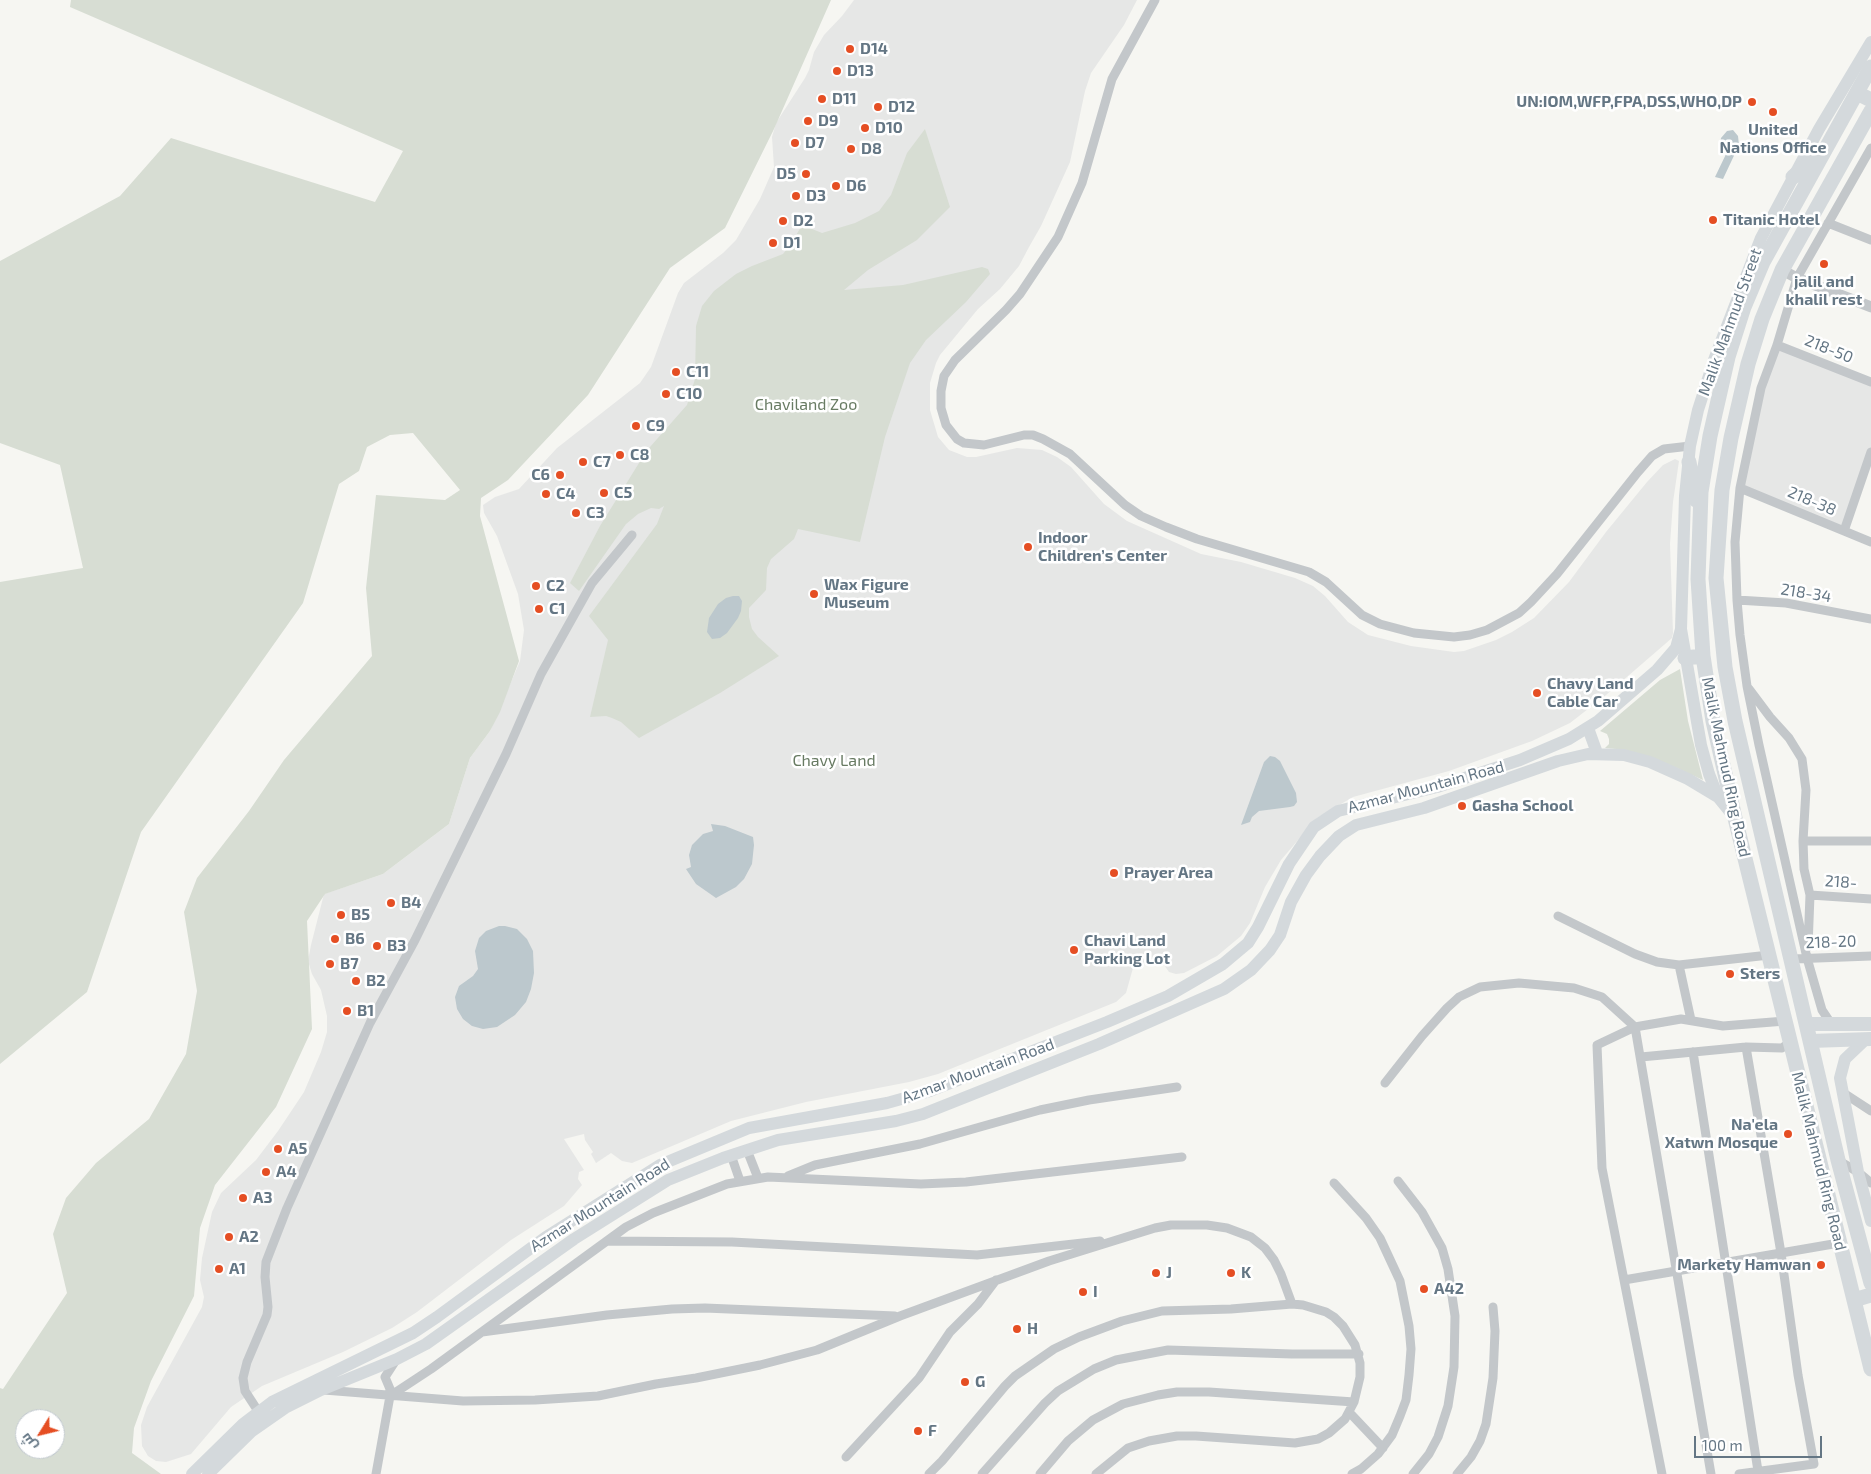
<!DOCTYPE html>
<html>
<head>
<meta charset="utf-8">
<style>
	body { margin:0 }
	#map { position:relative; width:1871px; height:1474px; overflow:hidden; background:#f6f6f2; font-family:"Exo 2",Cairo,sans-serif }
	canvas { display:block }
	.north { position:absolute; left:15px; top:1409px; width:50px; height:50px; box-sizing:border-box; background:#fff; border:1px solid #c1c8ce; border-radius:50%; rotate:234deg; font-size:14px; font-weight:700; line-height:20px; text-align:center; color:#647684 }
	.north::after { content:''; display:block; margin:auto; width:18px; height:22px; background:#e54e23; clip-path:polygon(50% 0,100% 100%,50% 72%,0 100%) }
	.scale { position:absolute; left:1694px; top:1436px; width:128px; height:22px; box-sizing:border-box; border:2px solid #647684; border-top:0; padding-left:6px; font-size:15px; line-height:18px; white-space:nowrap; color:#647684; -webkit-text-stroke:4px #fff; paint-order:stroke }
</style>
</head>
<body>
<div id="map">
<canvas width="1871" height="1474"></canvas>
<div class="north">ش</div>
<div class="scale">100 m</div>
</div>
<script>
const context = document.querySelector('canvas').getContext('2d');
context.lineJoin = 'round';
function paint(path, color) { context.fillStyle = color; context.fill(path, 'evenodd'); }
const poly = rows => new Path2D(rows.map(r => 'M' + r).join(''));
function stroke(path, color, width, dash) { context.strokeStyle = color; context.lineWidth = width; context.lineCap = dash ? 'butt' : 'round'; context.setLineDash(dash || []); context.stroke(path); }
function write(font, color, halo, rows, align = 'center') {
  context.font = font + ' "Exo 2",sans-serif'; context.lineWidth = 5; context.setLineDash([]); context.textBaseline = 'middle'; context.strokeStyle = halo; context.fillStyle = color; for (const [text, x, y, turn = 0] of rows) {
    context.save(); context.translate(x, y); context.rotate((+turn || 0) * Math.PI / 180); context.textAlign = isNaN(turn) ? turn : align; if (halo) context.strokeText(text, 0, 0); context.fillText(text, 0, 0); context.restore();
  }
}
paint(poly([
	[854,0,1137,0,1124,25,1091,73,1085,91,1070,162,1041,226,1029,247,1019,266,1000,289,978,309,940,355,936,363,930,383,930,410,938,437,949,450,967,457,976,457,1017,448,1042,450,1057,457,1071,467,1104,504,1127,521,1201,554,1241,562,1295,578,1313,586,1325,596,1348,622,1368,635,1411,646,1454,652,1464,651,1496,640,1512,632,1534,618,1569,582,1606,532,1647,482,1663,465,1675,459,1679,461,1673,502,1670,544,1673,633,1672,638,1606,695,1570,723,1532,741,1449,771,1353,797,1317,818,1281,860,1265,887,1250,923,1241,936,1217,956,1184,973,1176,974,1169,972,1159,958,1133,968,1126,993,1116,1002,938,1074,909,1082,806,1102,731,1121,632,1163,622,1161,611,1153,596,1163,591,1154,593,1152,585,1140,584,1134,564,1139,584,1170,579,1172,578,1179,582,1185,564,1206,511,1240,417,1312,392,1328,343,1352,262,1386,231,1407,191,1454,166,1462,156,1461,148,1456,142,1446,141,1425,147,1407,202,1307,204,1297,200,1280,202,1258,212,1212,221,1193,256,1160,278,1131,304,1092,321,1052,327,1032,327,1016,321,990,312,974,308,961,311,945,324,894,383,874,449,824,470,758,490,731,520,661,524,630,518,594,497,536,484,513,483,505,495,497,519,489,557,448,640,383,651,367,678,293,684,283,723,253,736,240,760,199,774,167,772,137,776,123,805,78,809,70,814,52,824,35,842,16],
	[1777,345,1871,382,1871,452,1844,531,1740,488,1747,453]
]), '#e6e7e6');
paint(poly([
	[71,0,831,0,774,129,725,228,670,268,588,395,508,480,481,498,480,516,519,661,500,712,490,731,470,758,449,824,383,874,325,894,307,921,312,1029,276,1107,215,1185,200,1228,194,1296,151,1381,134,1428,132,1453,161,1474,0,1474,0,1388,3,1389,67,1293,53,1234,66,1198,96,1163,149,1119,186,1054,197,991,184,912,197,878,249,811,284,760,372,656,366,588,376,495,445,500,460,490,413,433,390,435,367,447,359,471,339,484,303,603,141,832,87,992,0,1064,0,582,83,568,60,465,0,443,0,261,120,196,171,138,375,202,403,151,70,7],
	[25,1419,55,1419,55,1449,25,1449],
	[925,129,950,207,917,240,868,270,844,290,903,285,982,267,988,269,990,274,966,302,926,340,910,363,885,437,860,542,798,529,794,539,771,559,767,568,766,590,749,608,749,617,752,629,758,637,779,656,720,693,639,738,621,722,612,718,606,716,590,717,608,640,589,616,657,524,664,506,659,509,651,508,638,514,626,524,579,591,570,583,600,526,639,463,650,447,687,405,695,379,696,326,702,306,714,291,736,274,752,266,783,254,791,244,802,225,822,233,855,223,879,211,891,195,907,153],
	[1680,669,1688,721,1703,780,1670,765,1616,749,1605,748,1609,744,1609,739,1607,734,1600,731,1660,680]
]), '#d7ddd3');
paint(poly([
	[1733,130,1738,136,1739,145,1723,179,1715,177,1728,150,1720,144,1721,138,1727,131],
	[733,596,739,596,742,601,741,611,738,618,727,633,720,638,712,639,707,632,709,618,718,604,726,598],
	[1270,756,1275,757,1280,761,1296,793,1297,802,1294,806,1290,807,1259,811,1252,817,1250,822,1241,825,1264,762],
	[711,824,725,826,753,837,754,845,752,864,744,879,736,887,716,898,696,884,686,869,691,867,689,855,692,845,703,834,713,831],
	[499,926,505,926,517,929,527,939,533,951,534,973,531,989,526,1002,515,1015,497,1027,483,1029,472,1026,463,1019,457,1009,455,997,459,986,473,976,478,969,475,951,479,938,486,931]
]), '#bcc8cd');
stroke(poly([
	[1155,0,1112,79,1082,183,1058,237,1020,294,1006,310,955,360,944,376,941,391,941,408,946,425,957,439,964,443,984,445,1024,435,1033,435,1043,439,1070,454,1125,505,1141,516,1166,527,1197,539,1309,572,1326,582,1362,615,1380,624,1414,633,1454,637,1470,635,1487,630,1519,613,1531,602,1557,574,1638,472,1652,456,1664,449,1690,446],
	[1828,223,1871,240],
	[1777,345,1871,382],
	[1740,488,1871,542],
	[1844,531,1871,452],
	[1737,600,1786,603,1871,619],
	[1749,689,1770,717,1789,738,1802,759,1806,790,1803,841,1804,869,1810,895,1808,947],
	[1803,841,1871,841],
	[1810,895,1871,899],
	[1558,916,1635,954,1657,962,1679,965,1769,955],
	[1791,959,1871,956],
	[1679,965,1691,1020],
	[1832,1025,1822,1010,1807,958,1759,745,1747,686,1740,635,1737,600,1735,542,1740,488,1761,388,1777,345,1797,278,1871,148],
	[1693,1052,1758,1471],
	[1641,1057,1746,1047,1782,1048,1790,1042],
	[1385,1083,1422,1036,1447,1008,1459,997,1480,987,1519,983,1574,988,1602,997,1635,1027,1681,1019,1723,1026,1785,1021],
	[1842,1092,1871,1111],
	[747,1150,758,1178],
	[731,1155,740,1181],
	[1839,1161,1858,1172,1871,1183],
	[788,1176,815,1165,920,1144,1040,1110,1089,1100,1177,1087],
	[1398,1181,1422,1212,1442,1248,1448,1269,1455,1316,1454,1367,1448,1406,1438,1437,1429,1454,1413,1474],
	[1334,1183,1366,1218,1380,1238,1400,1281,1409,1326,1411,1349,1409,1375,1406,1400,1400,1416,1392,1435,1378,1454,1361,1469,1352,1474],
	[607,1241,732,1242,977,1255,1100,1241],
	[1624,1280,1839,1243],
	[482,1332,607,1315,672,1309,705,1308,895,1316],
	[324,1390,463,1401,535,1400,598,1396,656,1384,696,1378,760,1365,817,1350,900,1316,1049,1261,1155,1228,1171,1225,1207,1225,1227,1228,1251,1237,1265,1248,1274,1260,1281,1274,1292,1304],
	[390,1396,431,1369,626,1227,653,1213,727,1184,768,1177,921,1184,966,1182,1182,1157],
	[258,1411,245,1391,243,1378,247,1362,267,1315,268,1307,265,1277,266,1262,287,1208,370,1023,415,940,506,754,541,674,592,583,632,535],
	[1349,1412,1383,1448],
	[846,1457,919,1378,950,1332,978,1304,996,1280],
	[376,1474,390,1396,390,1389,385,1377,396,1360],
	[929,1474,942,1461,1005,1386,1015,1376,1054,1349,1079,1337,1122,1321,1162,1311,1231,1309,1292,1304,1303,1305,1326,1312,1334,1317,1343,1326,1355,1345,1360,1363,1360,1377,1354,1402,1345,1419,1329,1433,1318,1439,1295,1443,1196,1436,1177,1436,1149,1441,1128,1448,1096,1474],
	[982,1474,1045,1403,1058,1391,1094,1369,1116,1360,1168,1350,1292,1354,1359,1354],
	[1040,1474,1068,1441,1093,1420,1123,1404,1158,1395,1177,1392,1209,1392,1354,1402],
	[1457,1474,1471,1457,1480,1441,1486,1424,1493,1378,1495,1331,1493,1307],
	[1662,1474,1602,1168,1597,1045,1635,1027,1711,1474],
	[1739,1474,1814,1464,1798,1375,1781,1253,1746,1047]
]), '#c3c7ca', 9);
stroke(poly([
	[1782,270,1797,278,1871,307]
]), '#c3c7ca', 11);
stroke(poly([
	[1588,728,1597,753],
	[1735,818,1718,797,1709,774,1701,745,1681,629,1685,496,1690,446,1698,410,1714,360,1761,238,1819,129,1871,42],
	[1865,1040,1845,1059,1840,1078,1858,1172,1871,1221],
	[192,1474,243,1424,272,1402,413,1333,437,1317,546,1237,660,1165,749,1128,887,1103,930,1091,1107,1022,1168,996,1223,964,1248,943,1258,927,1289,864,1314,827,1338,811,1437,787,1520,760,1569,739,1598,721,1657,670,1676,648,1681,629],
	[208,1474,252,1431,285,1408,321,1390,397,1359,426,1344,574,1239,668,1180,723,1158,778,1140,896,1121,923,1114,1099,1044,1224,989,1251,970,1270,950,1280,935,1291,902,1306,875,1320,856,1339,836,1356,825,1424,808,1558,761,1588,754,1624,755,1650,762,1688,779,1718,797]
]), '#d4d9dc', 12);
stroke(poly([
	[1807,1024,1871,1024],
	[1810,1041,1871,1039]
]), '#d4d9dc', 14);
stroke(poly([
	[1871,67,1763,262,1744,307,1728,357,1710,436,1701,492,1698,579,1703,656,1713,721,1735,818,1871,1369],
	[1857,93,1871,100],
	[1871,111,1782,270,1762,319,1748,364,1731,438,1722,490,1716,578,1725,667,1735,721,1838,1160,1871,1283],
	[1793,177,1818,155],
	[1689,462,1696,500],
	[1685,658,1703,656],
	[1854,1300,1871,1295]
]), '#d4d9dc', 15);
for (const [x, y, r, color] of [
	[850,49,5,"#e54e23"],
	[837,71,5,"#e54e23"],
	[822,99,5,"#e54e23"],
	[1752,102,5,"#e54e23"],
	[878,107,5,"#e54e23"],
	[1773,112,5,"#e54e23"],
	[808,121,5,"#e54e23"],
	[865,128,5,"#e54e23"],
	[795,143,5,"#e54e23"],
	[851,149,5,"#e54e23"],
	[806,174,5,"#e54e23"],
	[836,186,5,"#e54e23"],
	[796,196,5,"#e54e23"],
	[1713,220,5,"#e54e23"],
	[783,221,5,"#e54e23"],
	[773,243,5,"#e54e23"],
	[1824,264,5,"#e54e23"],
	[676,372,5,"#e54e23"],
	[666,394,5,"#e54e23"],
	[636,426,5,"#e54e23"],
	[620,455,5,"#e54e23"],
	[583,462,5,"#e54e23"],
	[560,475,5,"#e54e23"],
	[604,493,5,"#e54e23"],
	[546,494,5,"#e54e23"],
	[576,513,5,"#e54e23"],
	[1028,547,5,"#e54e23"],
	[536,586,5,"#e54e23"],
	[814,594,5,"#e54e23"],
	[539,609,5,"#e54e23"],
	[1537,693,5,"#e54e23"],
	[1462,806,5,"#e54e23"],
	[1114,873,5,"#e54e23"],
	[391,903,5,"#e54e23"],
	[341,915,5,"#e54e23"],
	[335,939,5,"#e54e23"],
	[377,946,5,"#e54e23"],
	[1074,950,5,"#e54e23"],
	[330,964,5,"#e54e23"],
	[1730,974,5,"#e54e23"],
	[356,981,5,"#e54e23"],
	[347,1011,5,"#e54e23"],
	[1788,1134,5,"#e54e23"],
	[278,1149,5,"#e54e23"],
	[266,1172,5,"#e54e23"],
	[243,1198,5,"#e54e23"],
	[229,1237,5,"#e54e23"],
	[1821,1265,5,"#e54e23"],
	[219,1269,5,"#e54e23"],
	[1156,1273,5,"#e54e23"],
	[1231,1273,5,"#e54e23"],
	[1424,1289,5,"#e54e23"],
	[1083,1292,5,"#e54e23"],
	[1017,1329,5,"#e54e23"],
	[965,1382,5,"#e54e23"],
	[918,1431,5,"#e54e23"]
]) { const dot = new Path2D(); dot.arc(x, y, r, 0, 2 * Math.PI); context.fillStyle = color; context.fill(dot); stroke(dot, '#fff', 2); }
write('bold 16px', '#647684', '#fff', [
	["D14",860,49],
	["D13",847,71],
	["D11",832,99],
	["UN:IOM,WFP,FPA,DSS,WHO,DP",1742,102,"right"],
	["D12",888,107],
	["D9",818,121],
	["D10",875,128],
	["United",1773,130,"center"],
	["Nations Office",1773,148,"center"],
	["D7",805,143],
	["D8",861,149],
	["D5",796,174,"right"],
	["D6",846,186],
	["D3",806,196],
	["Titanic Hotel",1723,220],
	["D2",793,221],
	["D1",783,243],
	["jalil and",1824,282,"center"],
	["khalil rest",1824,300,"center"],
	["C11",686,372],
	["C10",676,394],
	["C9",646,426],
	["C8",630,455],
	["C7",593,462],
	["C6",550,475,"right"],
	["C5",614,493],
	["C4",556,494],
	["C3",586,513],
	["Indoor",1038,538],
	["Children’s Center",1038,556],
	["Wax Figure",824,585],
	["Museum",824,603],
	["C2",546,586],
	["C1",549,609],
	["Chavy Land",1547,684],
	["Cable Car",1547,702],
	["Gasha School",1472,806],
	["Prayer Area",1124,873],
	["B4",401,903],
	["B5",351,915],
	["B6",345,939],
	["Chavi Land",1084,941],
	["Parking Lot",1084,959],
	["B3",387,946],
	["B7",340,964],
	["Sters",1740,974],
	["B2",366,981],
	["B1",357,1011],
	["Na'ela",1778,1125,"right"],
	["Xatwn Mosque",1778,1143,"right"],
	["A5",288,1149],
	["A4",276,1172],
	["A3",253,1198],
	["A2",239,1237],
	["Markety Hamwan",1811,1265,"right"],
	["A1",229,1269],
	["J",1166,1273],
	["K",1241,1273],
	["A42",1434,1289],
	["I",1093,1292],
	["H",1027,1329],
	["G",975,1382],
	["F",928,1431]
], 'left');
write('16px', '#647684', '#fff', [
	["Malik Mahmud Street",1730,322,-70],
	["218-50",1829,349,22],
	["218-38",1812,501,23],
	["218-34",1806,593,9],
	["Malik Mahmud Ring Road",1726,767,78],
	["Azmar Mountain Road",1426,787,-15],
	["218-",1841,882,4],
	["218-20",1831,942,-2],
	["Azmar Mountain Road",978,1071,-20],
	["Malik Mahmud Ring Road",1819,1161,76],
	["Azmar Mountain Road",600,1205,-32]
]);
write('16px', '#687b63', '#fff', [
	["Chaviland Zoo",806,405],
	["Chavy Land",834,761]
]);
</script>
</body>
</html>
